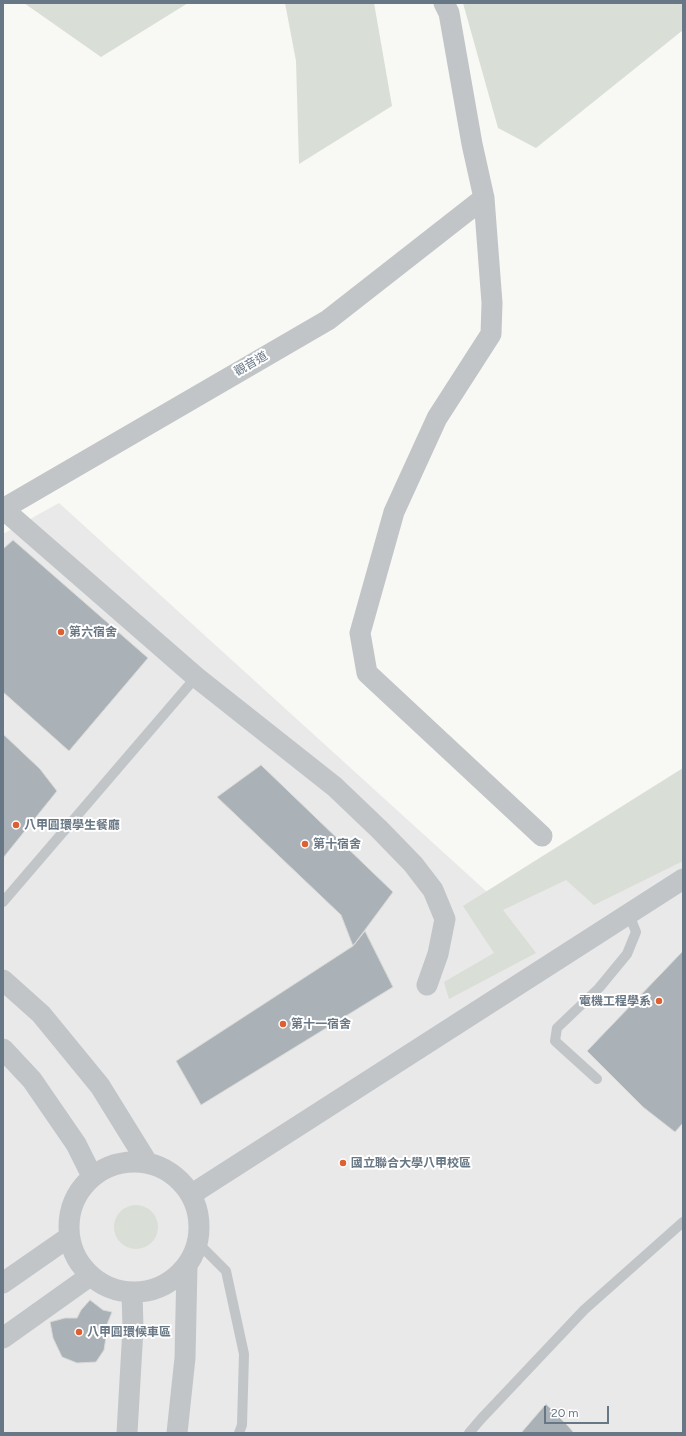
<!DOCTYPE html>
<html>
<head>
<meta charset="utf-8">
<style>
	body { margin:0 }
	#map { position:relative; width:686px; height:1436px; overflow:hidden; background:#f8f8f5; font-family:Figtree,sans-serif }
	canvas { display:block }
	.frame { position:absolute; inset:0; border:4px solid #687785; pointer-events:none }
	.scale { position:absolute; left:544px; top:1406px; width:65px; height:18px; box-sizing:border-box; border:2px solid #687785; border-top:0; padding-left:5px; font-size:12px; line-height:14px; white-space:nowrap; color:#687785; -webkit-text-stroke:3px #fff; paint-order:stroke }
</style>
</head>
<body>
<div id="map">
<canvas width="686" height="1436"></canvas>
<div class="frame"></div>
<div class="scale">20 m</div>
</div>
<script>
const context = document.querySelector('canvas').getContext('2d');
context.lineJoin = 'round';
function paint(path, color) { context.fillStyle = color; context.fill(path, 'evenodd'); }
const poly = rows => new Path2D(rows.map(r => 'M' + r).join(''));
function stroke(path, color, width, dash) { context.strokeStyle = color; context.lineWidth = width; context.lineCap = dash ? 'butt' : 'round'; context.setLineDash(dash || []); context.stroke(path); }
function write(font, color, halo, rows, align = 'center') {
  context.font = font + ' Figtree,"Noto Sans TC",sans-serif'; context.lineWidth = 4; context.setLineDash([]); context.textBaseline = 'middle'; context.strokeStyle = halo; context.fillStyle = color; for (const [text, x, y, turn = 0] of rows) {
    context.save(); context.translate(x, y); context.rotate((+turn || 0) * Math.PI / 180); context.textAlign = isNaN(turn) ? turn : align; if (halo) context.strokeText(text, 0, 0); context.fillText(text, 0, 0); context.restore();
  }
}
paint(poly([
	[59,503,487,892,683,772,683,1433,3,1433,3,534]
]), '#e8e9e8');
paint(poly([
	[24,3,188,3,101,57],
	[285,3,374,3,392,106,299,164,296,61],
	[463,3,683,3,683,30,536,148,498,128],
	[683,768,683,861,594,905,566,880,503,910,536,953,449,999,444,982,494,953,463,906],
	'114 1227a22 22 0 1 1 44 0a22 22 0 1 1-44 0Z'
]), '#d9ded6');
const building = poly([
	[13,540,148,658,69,751,3,692,3,549,13,540],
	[3,734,40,769,57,791,3,858,3,734],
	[261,765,393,892,353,946,341,915,217,797,261,765],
	[365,931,393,987,201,1105,176,1061,353,946,365,931],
	[683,951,683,1123,675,1132,643,1107,587,1051,683,951],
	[90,1300,103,1310,112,1312,106,1327,106,1337,104,1350,96,1362,77,1363,62,1357,53,1338,50,1322,65,1318,77,1318,81,1310,90,1300],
	[546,1404,568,1426,574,1433,521,1433,546,1404]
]);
paint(building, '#aab1b7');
stroke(building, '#d9d9d7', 1);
stroke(poly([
	[3,902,196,677],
	[597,1079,555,1041,557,1028,599,988,627,954,636,932,629,914],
	[198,1243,226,1271,244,1354,242,1425,239,1433],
	[469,1433,481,1419,584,1310,683,1222]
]), '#c1c5c8', 10);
stroke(poly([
	[444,3,449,13,472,144,484,198,492,303,491,334,437,418,394,512,360,633,367,673,542,836],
	[3,509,196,677,335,787,380,830,413,864,433,890,445,919,438,954,427,985],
	[3,509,328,320,484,198],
	[3,980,41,1014,100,1086,147,1162],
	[3,1049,32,1080,76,1144,92,1176],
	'69 1227a65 65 0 1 1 130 0a65 65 0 1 1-130 0Z',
	[192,1194,683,879],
	[3,1283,69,1237],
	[3,1338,90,1276],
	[127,1433,133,1328,132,1293],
	[177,1433,185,1358,187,1266]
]), '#c1c5c8', 21);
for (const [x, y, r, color] of [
	[61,632,4,"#dc6031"],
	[16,825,4,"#dc6031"],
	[305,844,4,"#dc6031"],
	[659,1001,4,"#dc6031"],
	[283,1024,4,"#dc6031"],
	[343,1163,4,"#dc6031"],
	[79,1332,4,"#dc6031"]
]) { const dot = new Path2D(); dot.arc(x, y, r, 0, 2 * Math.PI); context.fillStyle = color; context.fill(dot); stroke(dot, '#fff', 1.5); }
write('12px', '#687785', '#fff', [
	["觀音道",251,364,-30]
]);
write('bold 12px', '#687785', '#fff', [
	["第六宿舍",69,632],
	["八甲圓環學生餐廳",24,825],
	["第十宿舍",313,844],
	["電機工程學系",651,1001,"right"],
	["第十一宿舍",291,1024],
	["國立聯合大學八甲校區",351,1163],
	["八甲圓環候車區",87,1332]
], 'left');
</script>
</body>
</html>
